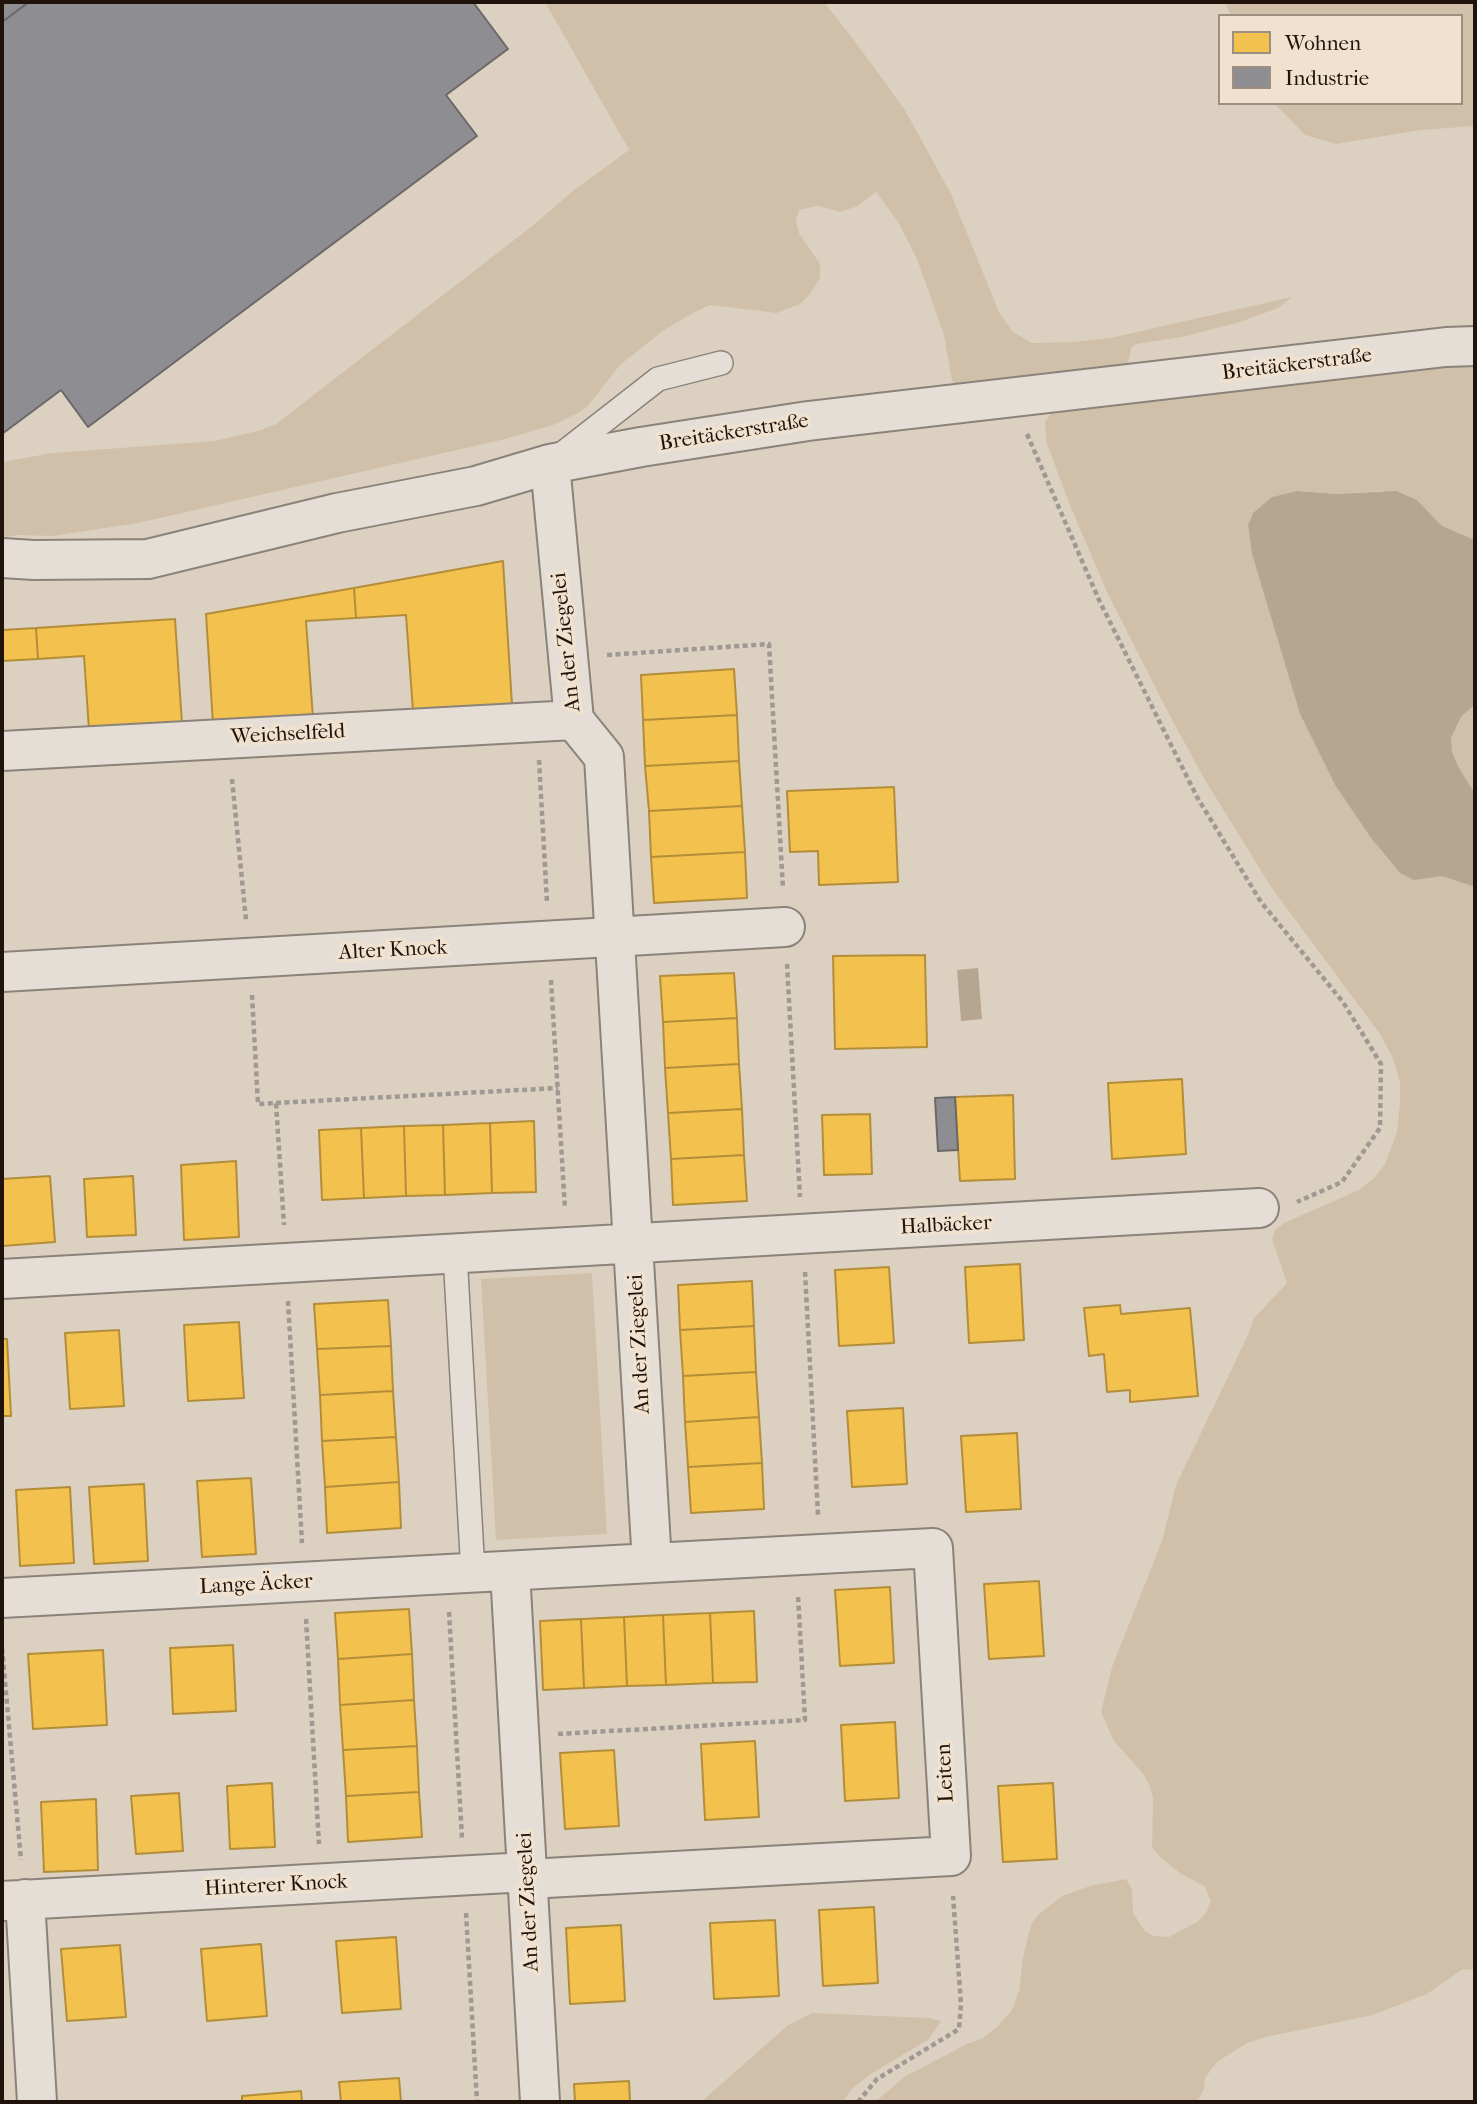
<!DOCTYPE html>
<html>
<head>
<meta charset="utf-8">
<style>
	body { margin:0 }
	#map { position:relative; width:1477px; height:2104px; overflow:hidden; background:#dcd1c1; font-family:"IM FELL French Canon",serif }
	canvas { display:block }
	.frame { position:absolute; inset:0; border:4px solid #1f130c; pointer-events:none }
	.legend { position:absolute; left:1218px; top:14px; width:245px; height:91px; box-sizing:border-box; background:#f0e2cf; border:2px solid #9c8f81; margin:0; padding:9px 12px; list-style:none; font-size:21px; color:#1f130c }
	.legend li { display:flex; align-items:center; gap:14px; height:35px }
	.legend b { width:35px; border:2px solid #9c8f81 }
</style>
</head>
<body>
<div id="map">
<canvas width="1477" height="2104"></canvas>
<div class="frame"></div>
<ul class="legend">
<li><b style="height:19px;background:#f2c14e"></b>Wohnen</li>
<li><b style="height:19px;background:#8d8d92"></b>Industrie</li>
</ul>
</div>
<script>
const context = document.querySelector('canvas').getContext('2d');
context.lineJoin = 'round';
function paint(path, color) { context.fillStyle = color; context.fill(path, 'evenodd'); }
const poly = rows => new Path2D(rows.map(r => 'M' + r).join(''));
function stroke(path, color, width, dash) { context.strokeStyle = color; context.lineWidth = width; context.lineCap = dash ? 'butt' : 'round'; context.setLineDash(dash || []); context.stroke(path); }
function write(font, color, halo, rows, align = 'center') {
  context.font = font + ' "IM FELL French Canon",serif'; context.lineWidth = 7; context.setLineDash([]); context.textBaseline = 'middle'; context.strokeStyle = halo; context.fillStyle = color; for (const [text, x, y, turn = 0] of rows) {
    context.save(); context.translate(x, y); context.rotate((+turn || 0) * Math.PI / 180); context.textAlign = isNaN(turn) ? turn : align; if (halo) context.strokeText(text, 0, 0); context.fillText(text, 0, 0); context.restore();
  }
}
paint(poly([
	[545,2,824,2,854,40,905,110,951,194,999,312,1013,332,1032,343,1075,342,1110,338,1292,297,1278,308,1240,322,1182,337,1136,344,1131,348,1128,364,959,387,952,381,944,335,917,259,898,222,876,192,858,206,840,212,818,206,799,210,796,221,799,233,820,264,820,278,810,294,800,304,777,313,710,305,695,312,664,330,620,365,588,406,578,413,553,425,505,439,138,523,52,536,18,535,2,538,2,462,52,453,215,441,261,430,276,424,531,227,574,190,629,150],
	[1225,2,1475,2,1475,126,1421,130,1336,144,1305,135,1274,103,1461,103,1461,16,1231,16],
	[1438,366,1475,366,1475,540,1442,526,1417,500,1382,491,1336,494,1297,491,1272,497,1253,513,1248,526,1252,554,1300,714,1335,785,1371,838,1400,873,1442,876,1475,887,1475,1970,1463,1969,1427,1994,1373,2015,1266,2037,1247,2043,1217,2062,1205,2078,1204,2089,1197,2102,875,2102,906,2076,967,2044,983,2038,997,2027,1012,2010,1019,1991,1023,1957,1031,1925,1038,1915,1062,1896,1090,1886,1126,1879,1132,1889,1133,1913,1145,1931,1154,1936,1169,1937,1197,1922,1206,1913,1211,1901,1204,1886,1181,1874,1161,1858,1152,1847,1153,1797,1150,1787,1144,1775,1114,1741,1101,1712,1112,1667,1162,1541,1176,1485,1247,1337,1254,1318,1287,1283,1272,1239,1276,1229,1284,1223,1359,1190,1374,1178,1385,1164,1397,1132,1400,1103,1400,1083,1393,1058,1380,1034,1271,887,1205,780,1170,716,1107,592,1072,510,1047,444,1045,422,1050,415,1060,408],
	[1475,704,1475,794,1458,766,1452,752,1450,738,1461,717],
	[592,1273,607,1534,496,1540,481,1279],
	[812,2013,929,2018,941,2021,929,2039,871,2074,853,2088,842,2102,701,2102,788,2025]
]), '#d0c0aa');
paint(poly([
	[1297,491,1336,494,1396,491,1417,500,1442,526,1475,540,1475,704,1461,717,1451,738,1452,752,1458,766,1475,794,1475,887,1442,876,1414,880,1400,873,1371,838,1335,785,1300,714,1252,554,1248,525,1253,513,1272,497],
	[978,968,982,1019,961,1021,957,970]
]), '#b5a591');
const homes = poly([
	[503,561,512,705,413,711,406,615,356,618,354,588,503,561],
	[354,588,356,618,306,621,313,718,213,724,206,614,354,588],
	[175,619,182,724,89,730,84,656,38,659,36,628,175,619],
	[36,628,38,659,2,661,2,630,36,628],
	[734,669,737,715,643,720,641,675,734,669],
	[737,715,739,761,645,766,643,720,737,715],
	[739,761,742,806,649,811,645,766,739,761],
	[894,787,898,882,819,885,818,851,790,852,787,791,894,787],
	[742,806,745,852,651,857,649,811,742,806],
	[745,852,747,898,654,903,651,857,745,852],
	[925,955,927,1047,835,1049,833,956,925,955],
	[734,973,737,1018,663,1022,660,976,734,973],
	[737,1018,739,1064,665,1068,663,1022,737,1018],
	[739,1064,742,1109,668,1113,665,1068,739,1064],
	[1182,1079,1186,1154,1112,1159,1108,1083,1182,1079],
	[1013,1095,1015,1179,960,1181,955,1097,1013,1095],
	[742,1109,744,1155,671,1159,668,1113,742,1109],
	[870,1114,872,1174,824,1175,822,1115,870,1114],
	[534,1121,536,1192,492,1193,490,1123,534,1121],
	[490,1123,492,1193,445,1195,443,1125,490,1123],
	[443,1125,445,1195,406,1196,404,1126,443,1125],
	[404,1126,406,1196,364,1198,361,1128,404,1126],
	[361,1128,364,1198,322,1200,319,1130,361,1128],
	[744,1155,747,1201,673,1205,671,1159,744,1155],
	[236,1161,239,1237,184,1240,181,1165,236,1161],
	[50,1176,55,1242,2,1246,2,1179,50,1176],
	[133,1176,136,1235,87,1237,84,1179,133,1176],
	[1020,1264,1024,1340,969,1343,965,1267,1020,1264],
	[889,1267,894,1343,839,1346,835,1270,889,1267],
	[752,1281,754,1326,680,1330,678,1285,752,1281],
	[388,1300,391,1346,317,1349,314,1304,388,1300],
	[1120,1305,1121,1314,1190,1308,1198,1396,1130,1402,1130,1390,1107,1392,1104,1354,1089,1356,1084,1308,1120,1305],
	[239,1322,244,1398,188,1401,184,1325,239,1322],
	[754,1326,756,1372,683,1376,680,1330,754,1326],
	[119,1330,124,1406,70,1409,65,1333,119,1330],
	[2,1339,7,1339,11,1416,2,1416,2,1339],
	[391,1346,393,1391,320,1395,317,1349,391,1346],
	[756,1372,759,1417,685,1422,683,1376,756,1372],
	[393,1391,396,1437,322,1441,320,1395,393,1391],
	[903,1408,907,1484,852,1487,847,1411,903,1408],
	[759,1417,762,1463,688,1467,685,1422,759,1417],
	[1017,1433,1021,1509,966,1512,961,1436,1017,1433],
	[396,1437,399,1482,325,1487,322,1441,396,1437],
	[762,1463,764,1509,691,1513,688,1467,762,1463],
	[251,1478,256,1554,202,1557,197,1481,251,1478],
	[399,1482,401,1528,327,1533,325,1487,399,1482],
	[144,1484,148,1561,94,1564,89,1487,144,1484],
	[70,1487,74,1563,20,1566,16,1490,70,1487],
	[1039,1581,1044,1656,989,1659,984,1584,1039,1581],
	[890,1587,894,1663,840,1666,835,1590,890,1587],
	[409,1609,412,1654,338,1659,335,1613,409,1609],
	[754,1611,757,1682,713,1683,710,1613,754,1611],
	[710,1613,713,1683,666,1685,663,1615,710,1613],
	[663,1615,666,1685,627,1686,624,1617,663,1615],
	[624,1617,627,1686,584,1688,581,1619,624,1617],
	[581,1619,584,1688,543,1690,540,1621,581,1619],
	[233,1645,236,1711,173,1714,170,1648,233,1645],
	[103,1650,107,1725,33,1729,28,1654,103,1650],
	[412,1654,414,1700,340,1705,338,1659,412,1654],
	[414,1700,417,1746,343,1750,340,1705,414,1700],
	[895,1722,899,1798,845,1801,841,1725,895,1722],
	[755,1741,759,1817,705,1820,701,1744,755,1741],
	[417,1746,419,1792,346,1796,343,1750,417,1746],
	[614,1750,619,1826,565,1829,560,1753,614,1750],
	[272,1783,275,1847,230,1849,227,1786,272,1783],
	[1053,1783,1057,1859,1003,1862,998,1786,1053,1783],
	[419,1792,422,1837,348,1842,346,1796,419,1792],
	[179,1793,183,1851,136,1854,131,1796,179,1793],
	[96,1799,98,1870,44,1872,41,1802,96,1799],
	[874,1907,878,1983,823,1986,819,1910,874,1907],
	[775,1920,779,1996,714,1999,710,1923,775,1920],
	[621,1925,625,2001,570,2004,566,1928,621,1925],
	[396,1937,401,2009,342,2013,336,1941,396,1937],
	[261,1944,267,2016,207,2021,201,1949,261,1944],
	[120,1945,126,2017,67,2021,61,1949,120,1945],
	[399,2078,401,2102,341,2102,339,2082,399,2078],
	[629,2081,630,2102,575,2102,574,2084,629,2081],
	[301,2091,302,2102,242,2102,242,2096,301,2091]
]);
paint(homes, '#f2c14e');
stroke(homes, '#b38d3a', 2);
const industry = poly([
	[2,2,29,2,2,22,2,2],
	[29,2,473,2,508,49,446,95,477,136,88,427,61,390,2,434,2,22,29,2],
	[955,1097,958,1150,938,1151,935,1098,955,1097]
]);
paint(industry, '#8d8d92');
stroke(industry, '#6c686a', 2);
const service = poly([
	[558,457,658,379,721,363],
	[455,1254,473,1573]
]);
const minor = poly([
	[2,558,34,560,148,559,337,513,476,486,550,464,641,447,808,421,1446,347,1475,346],
	[2,751,574,720],
	[2,972,785,927],
	[2,1279,1259,1208],
	[510,1571,540,2102],
	[2,1598,652,1563,604,757,574,720,550,464],
	[528,1879,951,1856,933,1548,652,1563],
	[25,1899,37,2102],
	[2,1901,527,1872]
]);
stroke(service, '#8b837a', 26);
stroke(minor, '#8b837a', 42);
stroke(poly([
	[1027,434,1099,600,1197,797,1261,902,1343,1002,1381,1064,1380,1128,1342,1182,1297,1202],
	[607,655,769,644,783,889],
	[539,760,547,902],
	[232,779,246,920],
	[787,964,800,1197],
	[551,980,565,1209],
	[252,995,258,1104,276,1103,284,1225],
	[276,1103,558,1088],
	[805,1272,818,1515],
	[288,1301,302,1543],
	[449,1612,462,1838],
	[306,1619,319,1844],
	[2,1648,21,1860],
	[558,1734,805,1720,798,1595],
	[466,1913,477,2102],
	[858,2102,877,2079,959,2029,961,2004,953,1896]
]), '#9e9992', 4.5, [5, 3.5]);
stroke(service, '#e4ded6', 23);
stroke(minor, '#e4ded6', 38);
write('21px', '#1f130c', '#f0e2cf', [
	["Breitäckerstraße",1297,365,-7],
	["Breitäckerstraße",734,433,-9],
	["An der Ziegelei",567,642,-96],
	["Weichselfeld",288,735,-3],
	["Alter Knock",393,951,-3],
	["Halbäcker",946,1226,-3],
	["An der Ziegelei",640,1344,-93],
	["Lange Äcker",256,1585,-3],
	["Leiten",946,1773,-93],
	["Hinterer Knock",276,1886,-3],
	["An der Ziegelei",529,1902,-93]
]);
</script>
</body>
</html>
